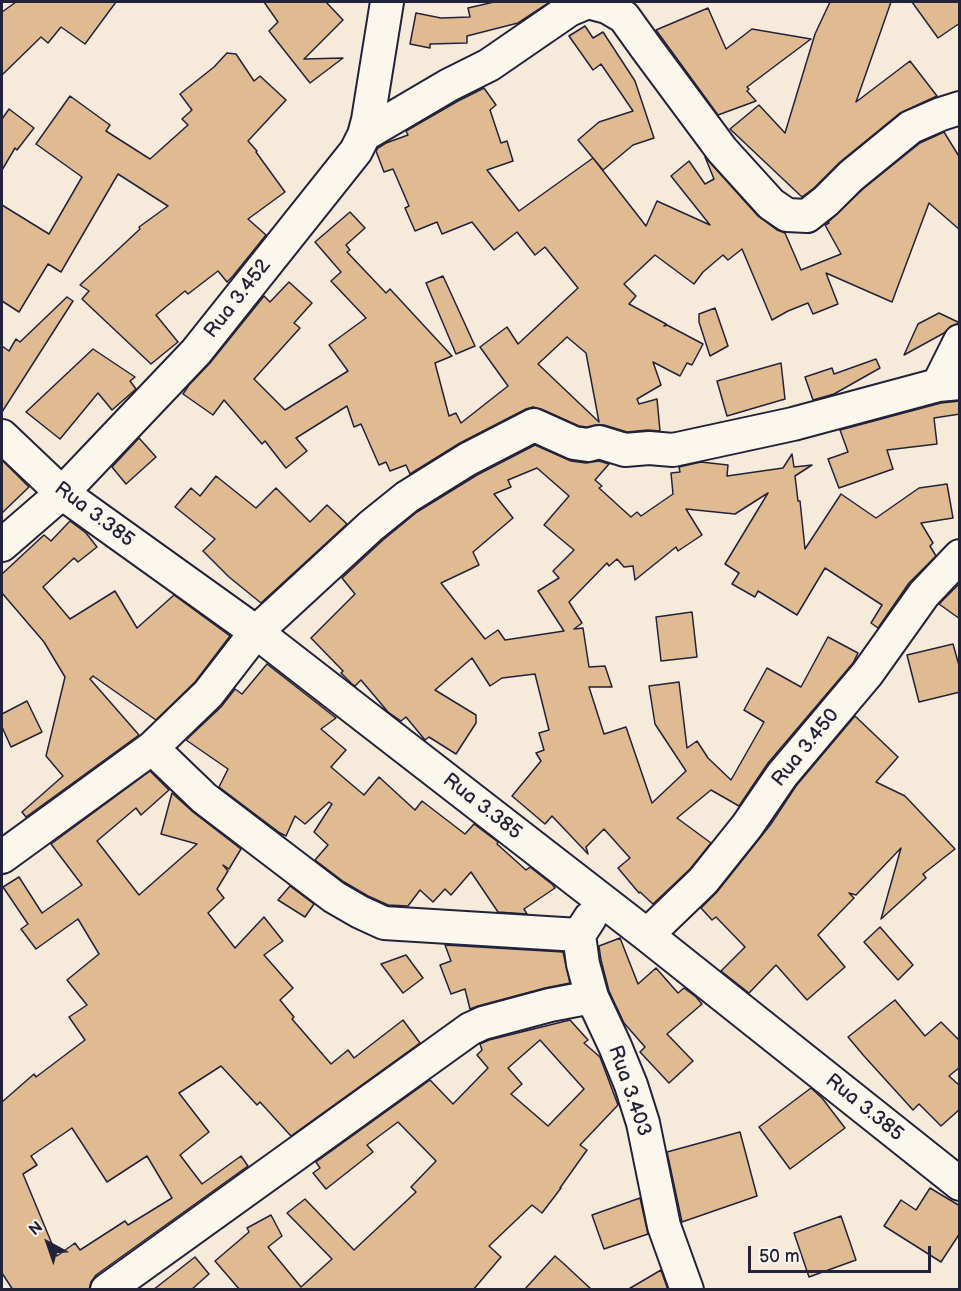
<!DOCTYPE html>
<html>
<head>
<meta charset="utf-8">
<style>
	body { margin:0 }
	#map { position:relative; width:961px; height:1291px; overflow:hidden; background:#f6ebda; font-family:"Balsamiq Sans",sans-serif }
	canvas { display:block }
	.frame { position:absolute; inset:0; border:3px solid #22223b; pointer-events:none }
	.north { position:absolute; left:18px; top:1213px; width:60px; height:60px; -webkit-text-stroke:4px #fbf7ec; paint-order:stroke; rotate:320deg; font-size:16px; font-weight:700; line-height:24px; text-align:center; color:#22223b }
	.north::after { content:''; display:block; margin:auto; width:21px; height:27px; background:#22223b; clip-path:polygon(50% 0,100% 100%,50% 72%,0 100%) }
	.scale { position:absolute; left:748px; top:1246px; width:183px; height:27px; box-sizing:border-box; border:3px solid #22223b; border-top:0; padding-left:8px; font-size:18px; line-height:21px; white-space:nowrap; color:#22223b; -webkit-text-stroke:4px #fbf7ec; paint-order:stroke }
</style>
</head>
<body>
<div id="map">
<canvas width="961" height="1291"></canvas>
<div class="frame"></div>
<div class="north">N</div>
<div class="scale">50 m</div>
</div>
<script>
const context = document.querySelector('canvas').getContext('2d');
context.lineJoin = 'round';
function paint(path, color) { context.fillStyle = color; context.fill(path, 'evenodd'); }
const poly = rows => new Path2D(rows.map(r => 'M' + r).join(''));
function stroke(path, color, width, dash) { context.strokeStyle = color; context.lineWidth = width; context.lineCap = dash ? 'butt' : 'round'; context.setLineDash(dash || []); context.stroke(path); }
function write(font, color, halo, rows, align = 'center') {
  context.font = font + ' "Balsamiq Sans",sans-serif'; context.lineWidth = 4.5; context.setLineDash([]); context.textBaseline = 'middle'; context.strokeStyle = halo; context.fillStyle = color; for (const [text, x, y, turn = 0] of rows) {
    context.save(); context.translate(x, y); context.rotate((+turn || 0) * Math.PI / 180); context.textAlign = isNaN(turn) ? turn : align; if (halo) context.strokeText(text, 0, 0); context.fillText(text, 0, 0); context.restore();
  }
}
const building = poly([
	[16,2,116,2,85,44,61,27,48,43,41,37,2,75,2,12,16,2],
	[264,2,326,2,343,20,304,59,343,58,310,83,269,31,278,22,264,2],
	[494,2,550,2,518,23,467,36,467,43,430,44,430,48,410,44,416,13,441,18,470,17,468,8,494,2],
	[830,2,891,2,856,102,910,61,937,96,900,113,840,162,814,188,802,197,730,129,759,105,785,133,815,34,830,2],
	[912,2,960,2,960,23,938,38,912,2],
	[708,8,726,49,752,29,811,39,747,87,749,89,747,91,756,101,718,115,656,30,708,8],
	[585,26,593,38,603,32,635,81,654,138,633,145,603,170,578,140,599,122,633,111,601,64,593,70,569,36,585,26],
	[227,53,236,54,254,81,260,76,286,100,248,141,257,151,256,152,285,192,248,219,266,235,233,276,227,282,218,271,188,294,185,291,156,315,178,342,151,364,82,299,89,291,80,285,140,229,139,227,168,206,118,174,61,272,48,264,19,312,2,301,2,205,49,234,82,177,36,144,70,96,110,125,106,131,150,159,188,125,182,119,192,110,180,94,214,67,227,53],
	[484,88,496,105,490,110,501,143,507,141,513,161,487,170,519,211,593,158,646,226,657,201,710,225,671,176,689,161,705,184,714,179,705,157,758,216,777,230,785,233,801,270,841,254,825,225,829,223,828,222,863,189,920,143,944,132,960,158,960,230,929,203,892,302,826,273,838,304,813,314,808,303,788,311,772,320,742,249,728,260,723,255,703,272,694,284,655,255,624,284,636,296,629,304,666,324,664,326,667,325,703,344,692,365,687,363,680,376,653,362,661,385,637,399,639,404,657,399,660,431,648,430,627,432,604,425,595,425,587,427,579,426,541,409,533,407,526,409,460,443,410,474,406,465,390,471,386,462,379,465,361,424,354,427,347,406,296,438,307,451,286,468,265,441,262,444,224,400,213,415,183,394,189,385,210,363,264,296,270,302,289,282,312,303,294,323,300,328,254,379,285,410,348,371,329,345,366,318,331,281,341,272,315,242,350,212,365,228,346,245,350,250,347,252,386,293,390,289,452,356,435,363,449,416,456,413,461,423,508,386,480,347,507,327,518,344,578,288,545,247,535,255,517,232,494,250,472,222,442,234,437,222,415,231,405,208,409,206,393,169,384,172,376,151,378,148,386,143,408,135,406,131,458,101,484,88],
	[567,337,586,353,599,422,538,364,567,337],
	[9,109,34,128,17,150,15,148,2,170,2,119,9,109],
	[443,276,475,346,456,354,426,283,443,276],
	[67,297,73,301,2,412,2,346,9,351,16,339,20,342,67,297],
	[715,308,728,346,710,356,699,322,699,314,715,308],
	[939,313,960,323,951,326,944,333,904,355,918,324,939,313],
	[93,349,135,377,130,381,136,389,112,410,98,393,60,439,26,412,93,349],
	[876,359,880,368,834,394,813,400,805,377,832,368,834,374,876,359],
	[781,363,785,399,727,416,717,381,781,363],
	[960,401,960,414,934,418,937,444,887,450,893,469,839,488,828,459,848,452,840,430,941,403,960,401],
	[139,438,156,457,126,484,112,467,139,438],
	[535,445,571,461,586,463,599,461,609,464,595,480,602,486,599,488,631,517,637,512,641,516,673,494,671,473,680,472,679,467,701,462,728,465,727,476,783,468,792,454,794,467,812,465,795,476,798,501,800,501,805,549,841,494,876,518,919,488,947,484,953,518,921,523,933,543,930,546,936,556,909,583,878,628,871,623,882,605,825,568,797,615,758,591,755,597,732,584,739,573,725,564,768,493,735,514,686,509,702,535,678,551,676,547,635,580,633,566,624,567,617,559,609,566,607,563,569,602,582,623,574,629,583,628,589,667,605,666,612,687,589,687,604,734,626,727,652,803,686,771,655,724,649,686,679,682,687,748,697,741,708,758,731,780,764,722,744,710,767,668,801,687,828,637,858,653,853,663,768,763,739,806,711,790,677,818,711,843,690,869,653,904,640,892,639,893,618,868,630,858,604,829,586,847,588,854,552,816,545,824,512,796,541,761,536,753,544,750,539,733,549,730,535,674,502,678,490,686,472,658,435,690,476,715,476,723,456,754,429,737,425,740,406,717,401,721,388,712,361,680,355,686,352,684,341,673,343,671,311,638,355,594,342,578,383,540,417,512,477,475,535,445],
	[537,468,569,496,544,525,574,550,553,571,559,578,538,591,564,631,505,640,498,630,485,639,441,583,479,565,473,552,513,518,494,494,511,487,508,480,537,468],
	[2,460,29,487,2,513,2,460],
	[216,476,256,508,276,488,310,522,327,505,347,524,261,603,229,577,203,551,215,539,175,507,191,488,200,496,216,476],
	[70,521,86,533,97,547,78,562,74,558,43,587,70,619,115,591,137,628,174,595,230,636,195,682,156,720,93,676,90,679,139,735,26,817,22,812,63,776,46,756,65,677,44,642,2,593,2,574,44,535,51,541,70,521],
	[960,583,960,619,939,604,960,583],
	[692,612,697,657,661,661,656,617,692,612],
	[953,644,960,669,960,692,919,702,907,655,953,644],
	[267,664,336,718,321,729,346,750,331,767,364,795,379,777,415,810,422,801,465,834,474,824,498,842,497,844,526,870,530,867,553,885,555,888,524,909,527,914,498,912,471,872,451,895,445,889,433,902,420,890,408,906,388,905,368,896,344,882,315,860,328,845,314,832,332,804,329,802,305,824,295,816,286,836,280,833,219,787,228,769,186,740,221,707,235,689,242,694,267,664],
	[27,701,42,732,11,747,2,727,2,714,27,701],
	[855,716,898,757,876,782,905,796,955,849,923,874,926,878,881,919,901,848,856,895,849,893,854,898,818,935,845,967,807,1000,776,965,749,993,721,971,745,947,716,917,712,920,701,908,717,892,771,824,796,786,855,716],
	[150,771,169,790,141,815,136,808,97,841,139,895,197,844,161,834,172,793,193,812,241,849,229,869,223,865,228,871,217,889,224,898,208,913,235,948,264,917,283,941,264,955,293,988,280,1000,294,1017,292,1019,331,1064,348,1050,354,1058,403,1020,420,1043,291,1136,260,1102,257,1105,221,1066,179,1093,209,1132,180,1155,202,1184,241,1156,248,1166,96,1275,91,1282,89,1290,13,1290,2,1273,2,1102,34,1074,36,1077,85,1040,69,1017,87,1005,67,980,99,954,78,919,36,949,21,929,28,924,3,887,19,877,42,913,82,885,51,844,150,771],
	[72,1128,107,1182,147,1156,172,1198,128,1225,125,1221,80,1250,75,1243,57,1256,23,1174,37,1165,31,1156,72,1128],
	[290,886,314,904,305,917,278,900,290,886],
	[880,927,913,965,898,980,864,942,880,927],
	[620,938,638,984,656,968,678,993,684,988,696,997,702,1004,667,1034,693,1061,669,1083,640,1052,645,1047,624,1023,609,991,601,960,599,946,620,938],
	[445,945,563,952,570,983,545,988,478,1006,470,1009,465,989,451,994,440,965,451,961,445,945],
	[406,955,423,978,403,993,381,964,406,955],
	[895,1000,925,1036,941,1022,960,1041,960,1067,949,1076,960,1086,960,1109,941,1126,919,1104,913,1110,864,1056,848,1037,895,1000],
	[570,1020,588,1040,584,1043,600,1057,618,1105,580,1145,587,1150,560,1188,561,1188,542,1213,532,1205,489,1246,501,1257,473,1290,240,1290,215,1261,249,1232,247,1228,271,1215,282,1236,268,1247,301,1287,332,1259,287,1213,305,1199,354,1250,416,1192,411,1187,436,1161,398,1122,367,1145,373,1152,326,1189,313,1173,320,1168,316,1162,430,1080,453,1104,488,1068,477,1055,482,1050,480,1044,489,1040,570,1020],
	[540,1040,584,1089,548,1126,511,1094,522,1084,508,1068,540,1040],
	[811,1088,822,1098,845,1128,790,1169,759,1127,811,1088],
	[740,1132,757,1196,682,1222,667,1152,740,1132],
	[930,1188,960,1206,960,1233,941,1262,884,1226,901,1200,916,1210,930,1188],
	[640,1198,648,1234,604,1249,592,1215,640,1198],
	[841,1216,856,1260,809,1277,794,1233,841,1216],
	[555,1256,563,1263,592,1290,524,1290,555,1256],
	[195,1257,209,1274,191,1290,153,1290,195,1257],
	[661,1270,668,1290,627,1290,661,1270]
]);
paint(building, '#e0bb91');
stroke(building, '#22223b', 1.5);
const minor = poly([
	[364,135,449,85,489,65,569,10,588,2,607,7,624,17,647,49,722,150,771,204,787,215,807,216,826,201,851,176,911,127,941,114,960,108],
	[938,385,960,341],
	[2,436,62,493,256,632,647,935,960,1184],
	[2,545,62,493,196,352,356,151,364,135,368,120,387,2],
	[152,748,204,798,334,897,360,912,384,923,579,935],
	[2,857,152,748,208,694,256,632,371,526,407,497,468,459,534,425,574,443,588,445,599,442,625,450,649,448,673,450,793,424,938,385,960,383],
	[590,918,579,935,583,964,592,997,615,1046,631,1085,643,1123,664,1226,687,1290],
	[647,935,703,881,747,826,782,775,867,674,924,594,960,556],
	[107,1290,470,1029,483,1023,550,1005,592,997]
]);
stroke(minor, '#22223b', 36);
stroke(minor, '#fbf7ec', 32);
write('20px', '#22223b', '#fbf7ec', [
	["Rua 3.452",238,299,-52],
	["Rua 3.385",94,515,37],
	["Rua 3.450",806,748,-51],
	["Rua 3.385",482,807,38],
	["Rua 3.403",629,1091,71],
	["Rua 3.385",864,1108,39]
]);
</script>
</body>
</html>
